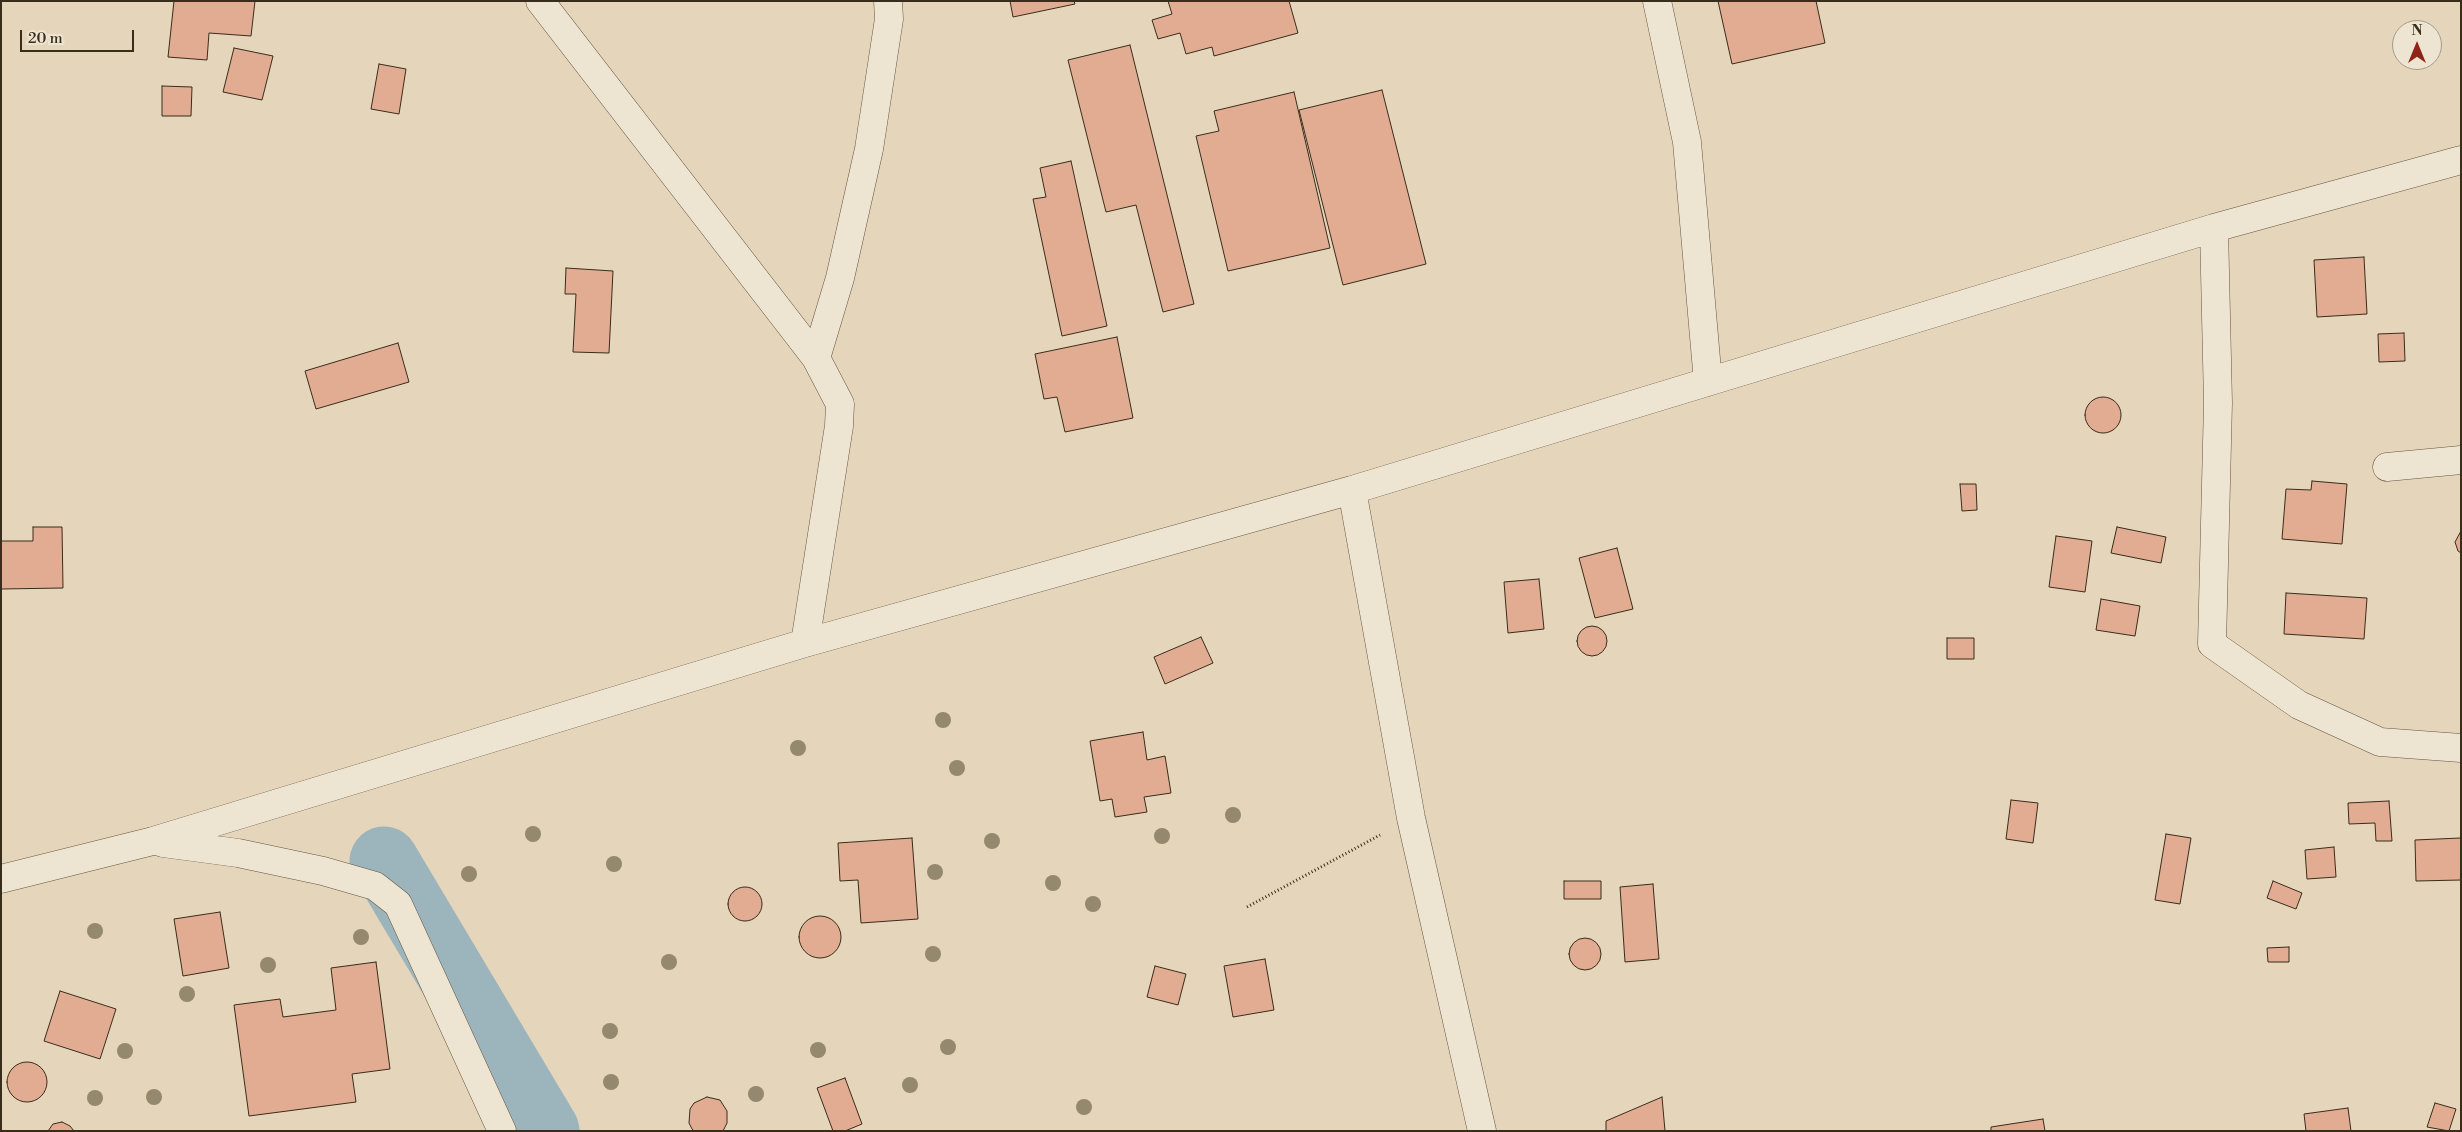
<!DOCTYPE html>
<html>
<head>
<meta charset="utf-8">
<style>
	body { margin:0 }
	#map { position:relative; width:2462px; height:1132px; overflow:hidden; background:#e5d5ba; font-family:"Libre Bodoni",serif }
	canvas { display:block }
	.frame { position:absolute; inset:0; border:2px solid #382c1b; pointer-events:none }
	.north { position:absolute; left:2392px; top:20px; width:50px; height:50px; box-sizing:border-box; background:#eee4d2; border:1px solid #a59a89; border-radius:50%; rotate:0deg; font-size:14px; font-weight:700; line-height:20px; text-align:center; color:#382c1b }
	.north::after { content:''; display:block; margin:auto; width:18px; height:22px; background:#8f2418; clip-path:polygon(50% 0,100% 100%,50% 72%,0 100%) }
	.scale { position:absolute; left:20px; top:30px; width:114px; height:22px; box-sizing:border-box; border:2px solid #382c1b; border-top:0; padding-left:6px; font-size:15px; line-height:18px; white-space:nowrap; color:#382c1b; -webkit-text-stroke:4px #eee4d2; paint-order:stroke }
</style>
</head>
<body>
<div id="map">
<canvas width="2462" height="1132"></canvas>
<div class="frame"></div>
<div class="north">N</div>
<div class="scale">20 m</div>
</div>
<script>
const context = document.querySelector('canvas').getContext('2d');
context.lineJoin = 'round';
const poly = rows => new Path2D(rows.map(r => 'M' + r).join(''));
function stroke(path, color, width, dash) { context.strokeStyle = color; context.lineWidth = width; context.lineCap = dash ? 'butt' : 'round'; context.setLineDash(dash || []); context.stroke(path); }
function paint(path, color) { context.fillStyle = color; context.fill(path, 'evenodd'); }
stroke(poly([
	[384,861,545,1131]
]), '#9cb5bc', 69);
const building = poly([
	[174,1,255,1,251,36,209,33,207,60,168,57,174,1],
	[1010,1,1074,1,1075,4,1013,17,1010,1],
	[1168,1,1289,1,1298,33,1214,56,1212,47,1186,54,1180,33,1158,39,1152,20,1172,14,1168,1],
	[1718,1,1816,1,1825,43,1732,64,1718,1],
	[1130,45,1194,304,1163,312,1136,205,1106,212,1068,60,1130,45],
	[234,48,273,56,262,100,223,92,234,48],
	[379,64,406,69,399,114,371,109,379,64],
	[162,86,192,87,191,116,162,116,162,86],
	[1382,90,1426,264,1343,285,1299,110,1382,90],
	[1294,92,1330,248,1228,271,1196,136,1219,131,1214,111,1294,92],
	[1071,161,1107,326,1062,336,1033,199,1046,197,1040,168,1071,161],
	[2364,257,2367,314,2317,317,2314,260,2364,257],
	[566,268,613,271,609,353,573,352,576,294,565,294,566,268],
	[2404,333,2405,361,2379,362,2378,334,2404,333],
	[1117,337,1133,418,1065,432,1057,397,1044,399,1035,354,1117,337],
	[398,343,409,382,316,409,305,371,398,343],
	'2085 415a18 18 0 1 1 36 0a18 18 0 1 1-36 0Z',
	[2312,481,2347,484,2342,544,2282,539,2286,489,2311,490,2312,481],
	[1960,484,1976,484,1977,510,1962,511,1960,484],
	[33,527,62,527,63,588,1,589,1,541,33,541,33,527],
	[2117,527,2166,537,2161,563,2111,553,2117,527],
	[2461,531,2461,553,2458,551,2455,542,2461,531],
	[2056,536,2092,541,2085,592,2049,587,2056,536],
	[1617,548,1633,609,1595,618,1579,558,1617,548],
	[1539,579,1544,629,1508,633,1504,582,1539,579],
	[2286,593,2367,598,2364,639,2284,634,2286,593],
	[2101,599,2140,606,2135,636,2096,630,2101,599],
	'1577 641a15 15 0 1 1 30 0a15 15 0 1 1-30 0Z',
	[1201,637,1213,663,1165,684,1154,657,1201,637],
	[1947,638,1974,638,1974,659,1947,659,1947,638],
	[1143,732,1147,760,1165,756,1171,793,1144,797,1147,812,1115,817,1112,799,1100,801,1090,741,1143,732],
	[2011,800,2038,803,2033,843,2006,839,2011,800],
	[2389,801,2392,841,2376,841,2375,823,2349,824,2348,803,2389,801],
	[2166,834,2191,838,2180,904,2155,900,2166,834],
	[912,838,918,919,861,923,858,880,840,881,838,843,912,838],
	[2461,838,2461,880,2416,881,2415,840,2461,838],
	[2334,847,2336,877,2307,879,2305,850,2334,847],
	[1564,881,1601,881,1601,899,1564,899,1564,881],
	[2273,881,2302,893,2296,909,2267,898,2273,881],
	[1653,884,1659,959,1625,962,1620,887,1653,884],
	'728 904a17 17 0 1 1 34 0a17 17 0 1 1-34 0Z',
	[220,912,229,968,183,976,174,919,220,912],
	'799 937a21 21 0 1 1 42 0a21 21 0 1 1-42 0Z',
	'1569 954a16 16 0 1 1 32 0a16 16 0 1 1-32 0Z',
	[2289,947,2289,962,2268,962,2267,948,2289,947],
	[1265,959,1274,1010,1233,1017,1224,966,1265,959],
	[376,962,390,1069,352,1074,356,1102,249,1116,234,1005,280,999,283,1017,336,1010,331,968,376,962],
	[1155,966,1186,974,1178,1005,1147,997,1155,966],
	[60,991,116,1009,100,1059,44,1041,60,991],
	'7 1082a20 20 0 1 1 40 0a20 20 0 1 1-40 0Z',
	[845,1078,862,1124,845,1131,833,1131,817,1088,845,1078],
	[707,1097,720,1100,727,1111,727,1123,723,1131,694,1131,692,1129,689,1123,690,1109,694,1103,707,1097],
	[1662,1097,1665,1131,1606,1131,1606,1121,1662,1097],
	[2435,1103,2456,1109,2449,1131,2427,1127,2435,1103],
	[2348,1108,2351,1131,2306,1131,2304,1114,2348,1108],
	[2043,1119,2045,1131,1991,1131,1991,1127,2043,1119],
	[62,1122,70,1126,74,1131,48,1131,53,1124,62,1122]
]);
paint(building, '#e2ac92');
stroke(building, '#382c1b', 1);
const minor = poly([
	[540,1,816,358,840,404,839,426,805,643],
	[1657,1,1687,142,1708,382],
	[2214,228,2218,403,2212,644,2299,705,2380,742,2461,748],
	[816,358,840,278,869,149,889,19,888,1],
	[2387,467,2461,460],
	[1352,490,1411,818,1482,1131],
	[163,843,238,853,323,871,375,886,398,904,502,1131],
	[1,879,153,841,805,643,1352,490,2214,228,2461,160]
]);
stroke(minor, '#635643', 29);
stroke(poly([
	[1247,907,1380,835]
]), '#382c1b', 3, [1, 2.5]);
stroke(minor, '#eee4d2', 28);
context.fillStyle = '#94886f';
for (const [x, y] of [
	[943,720],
	[798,748],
	[957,768],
	[1233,815],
	[533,834],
	[1162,836],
	[992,841],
	[614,864],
	[935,872],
	[469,874],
	[1053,883],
	[1093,904],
	[95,931],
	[361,937],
	[933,954],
	[669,962],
	[268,965],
	[187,994],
	[610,1031],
	[948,1047],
	[818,1050],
	[125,1051],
	[611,1082],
	[910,1085],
	[756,1094],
	[154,1097],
	[95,1098],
	[1084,1107]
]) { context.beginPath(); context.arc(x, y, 8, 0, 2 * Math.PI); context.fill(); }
</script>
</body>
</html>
